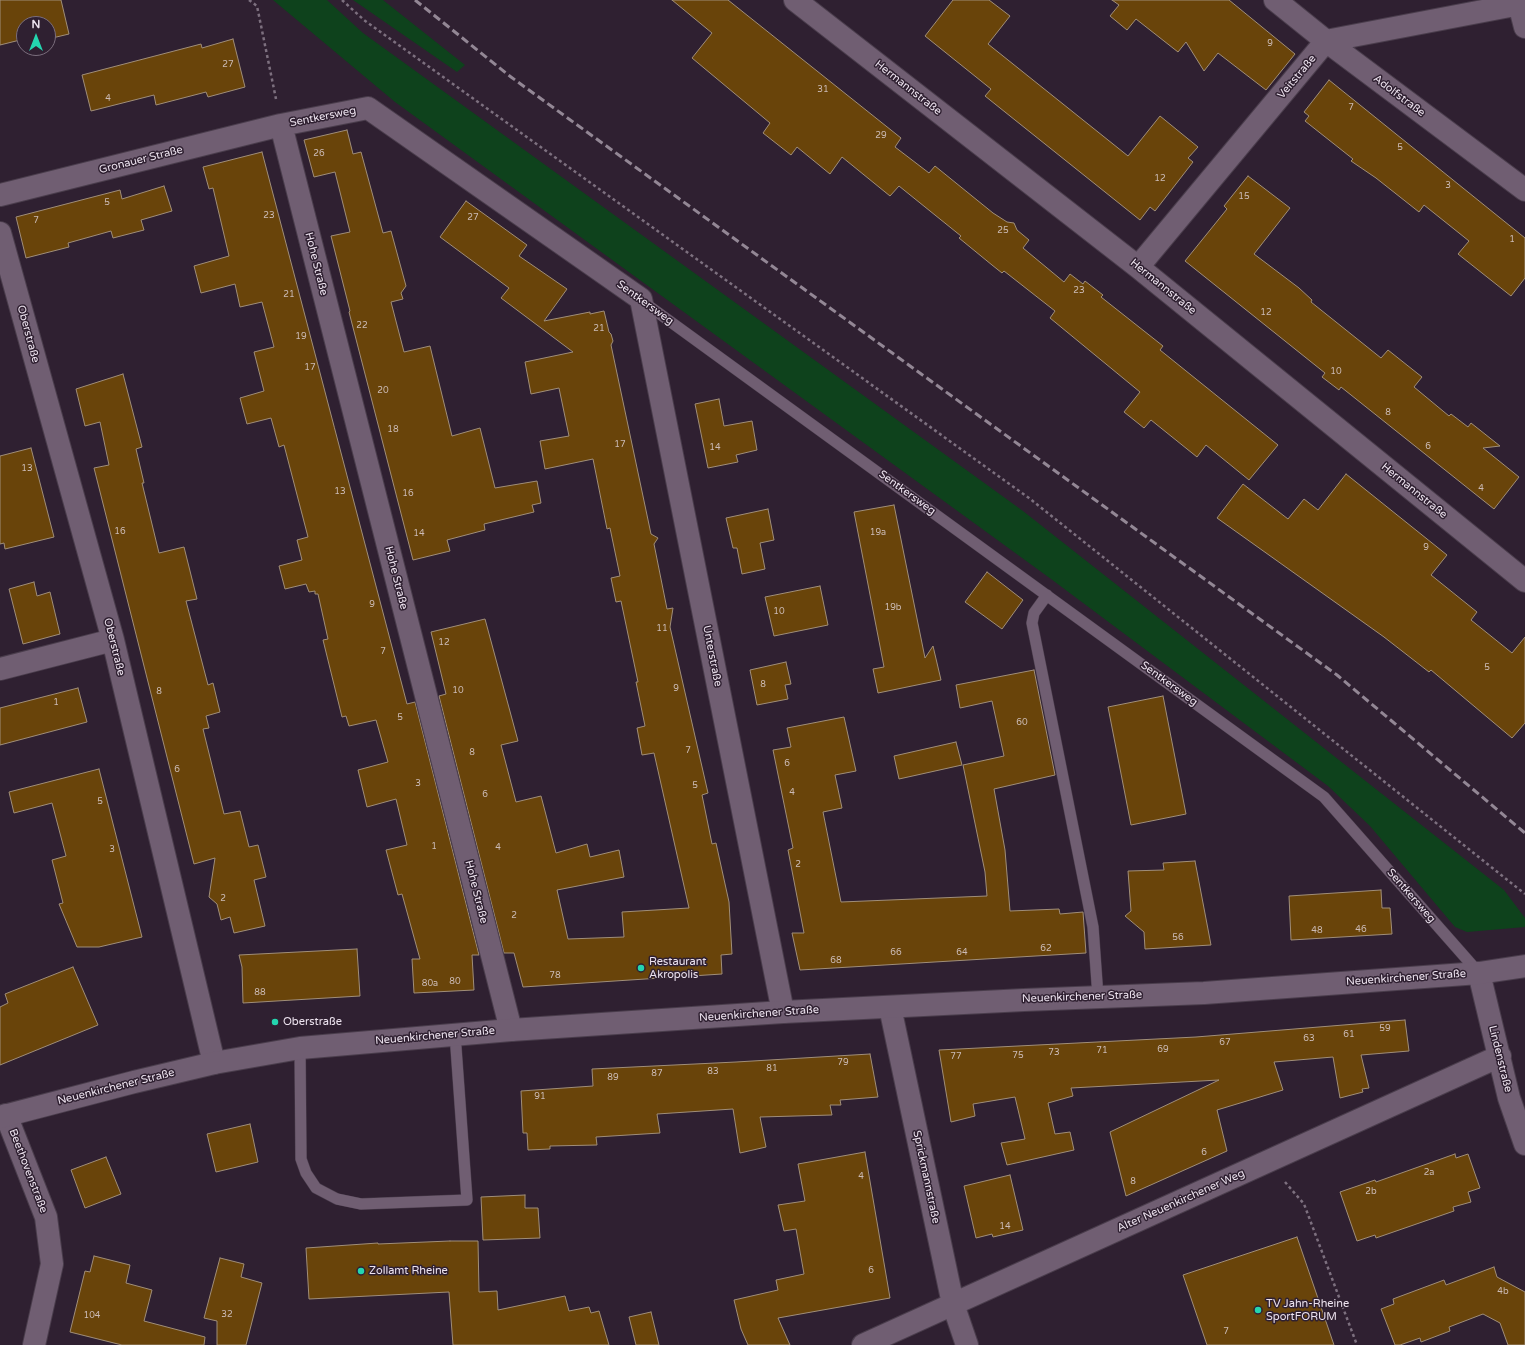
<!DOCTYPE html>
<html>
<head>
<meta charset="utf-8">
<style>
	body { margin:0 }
	#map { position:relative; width:1525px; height:1345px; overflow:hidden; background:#2f2031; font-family:"Varela Round",sans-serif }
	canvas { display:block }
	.north { position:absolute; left:16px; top:16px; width:40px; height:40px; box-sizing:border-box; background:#2f2031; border:1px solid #7b6e7d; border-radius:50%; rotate:0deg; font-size:11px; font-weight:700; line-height:16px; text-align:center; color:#ede3ef }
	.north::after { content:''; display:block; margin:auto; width:14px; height:18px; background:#24d5af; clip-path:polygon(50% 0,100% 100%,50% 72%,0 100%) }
</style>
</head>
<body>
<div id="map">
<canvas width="1525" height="1345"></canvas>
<div class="north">N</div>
</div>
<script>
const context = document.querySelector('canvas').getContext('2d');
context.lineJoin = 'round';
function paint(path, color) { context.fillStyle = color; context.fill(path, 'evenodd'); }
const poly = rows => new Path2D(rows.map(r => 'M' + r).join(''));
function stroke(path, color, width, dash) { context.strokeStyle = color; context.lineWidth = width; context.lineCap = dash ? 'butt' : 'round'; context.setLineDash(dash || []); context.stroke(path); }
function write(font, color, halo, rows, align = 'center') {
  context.font = font + ' "Varela Round",sans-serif'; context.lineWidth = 3; context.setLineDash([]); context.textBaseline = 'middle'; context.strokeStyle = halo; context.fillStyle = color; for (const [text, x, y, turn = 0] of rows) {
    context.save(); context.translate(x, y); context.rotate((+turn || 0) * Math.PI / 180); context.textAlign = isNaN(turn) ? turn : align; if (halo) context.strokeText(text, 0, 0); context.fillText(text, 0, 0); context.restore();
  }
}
paint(poly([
	[273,0,327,0,363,33,1023,511,1504,890,1525,918,1525,927,1467,932,1455,927,1370,826,1328,786,1051,579,395,102],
	[353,0,383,0,465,65,457,72]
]), '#0e421c');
const building = poly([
	[0,0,61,0,69,34,48,39,48,24,24,24,24,39,0,45,0,0],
	[672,0,728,0,901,138,895,147,929,173,935,166,993,213,1007,222,1014,223,1017,230,1029,240,1023,248,1064,282,1070,274,1083,284,1085,281,1103,295,1101,297,1163,346,1160,350,1278,445,1249,480,1206,445,1197,457,1151,420,1144,428,1124,412,1140,392,1050,318,1055,311,1004,271,1002,273,992,265,959,238,961,236,899,186,890,196,842,157,830,174,797,147,791,155,763,133,770,123,692,58,712,33,672,0],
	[953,0,989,0,1010,16,988,44,1128,156,1160,116,1198,147,1188,158,1193,162,1155,211,1150,207,1140,220,985,96,991,89,925,36,953,0],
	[1112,0,1229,0,1295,54,1266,90,1218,53,1204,71,1186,42,1178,52,1136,19,1127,30,1110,16,1119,5,1112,0],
	[233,39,245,87,208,97,206,92,156,105,154,95,91,111,82,75,201,44,202,48,233,39],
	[1329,80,1525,238,1525,278,1511,296,1458,254,1469,241,1424,205,1419,212,1376,178,1351,161,1353,159,1305,121,1309,116,1304,112,1329,80],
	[347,130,353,154,361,152,383,233,391,231,406,286,401,293,403,299,391,302,404,352,430,346,452,436,480,428,495,488,537,481,541,503,532,505,534,512,484,524,485,530,447,540,450,551,413,560,349,312,350,311,331,236,350,232,335,172,314,177,304,140,347,130],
	[262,152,407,704,415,702,479,955,472,955,474,990,414,993,412,959,420,959,402,894,398,895,386,850,407,845,396,799,367,807,358,770,388,762,376,720,349,726,346,716,342,717,323,640,328,639,318,594,315,594,315,591,309,592,306,584,285,589,279,566,302,560,297,540,308,537,284,445,279,447,271,418,247,424,240,398,264,391,254,352,274,347,262,302,240,307,235,284,201,293,194,266,229,256,213,188,209,189,203,167,262,152],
	[1248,176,1290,208,1254,254,1299,288,1312,300,1311,302,1381,358,1388,350,1422,377,1414,387,1449,416,1451,414,1468,427,1471,423,1500,446,1483,448,1519,477,1494,509,1341,387,1339,390,1322,377,1325,373,1185,261,1227,209,1224,206,1248,176],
	[164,186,172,211,141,220,144,230,113,238,111,231,68,243,69,247,26,258,16,217,120,190,122,199,164,186],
	[466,201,527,245,519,256,567,289,544,321,590,312,590,314,604,311,609,332,611,334,613,341,611,345,651,534,658,538,654,544,667,609,673,608,670,627,708,793,702,795,712,844,716,843,729,902,732,954,721,955,722,974,523,987,514,953,504,953,439,696,446,694,431,632,485,619,518,741,501,745,516,802,541,796,556,853,587,844,590,857,619,850,624,877,557,890,568,939,624,937,622,912,689,908,654,753,642,755,637,728,645,726,636,682,638,682,621,601,616,602,611,578,620,576,610,528,607,529,593,459,545,469,540,441,569,436,559,388,531,394,525,362,573,352,501,298,509,288,440,237,466,201],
	[123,374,142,447,136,449,144,483,142,483,159,553,184,547,197,599,186,601,208,685,213,683,220,712,206,716,209,728,203,729,224,814,240,811,249,847,258,845,266,877,254,880,265,926,234,933,230,917,221,920,217,904,209,897,215,858,194,864,94,468,109,465,100,422,85,426,76,389,123,374],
	[719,399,724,426,752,421,757,450,736,455,738,462,708,468,695,404,719,399],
	[31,448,54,537,5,549,4,543,0,544,0,456,31,448],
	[1346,474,1447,555,1431,575,1477,612,1471,620,1512,653,1525,637,1525,723,1512,738,1431,670,1429,672,1384,637,1217,518,1243,484,1288,519,1304,499,1318,510,1346,474],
	[894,505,925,658,933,646,941,680,878,693,873,669,884,667,854,512,894,505],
	[768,509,774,540,760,543,765,569,742,574,737,548,733,548,726,518,768,509],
	[987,572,1023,600,1002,629,965,602,987,572],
	[34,582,37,596,50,592,60,634,23,644,9,589,34,582],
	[820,586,828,625,774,636,765,597,820,586],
	[786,662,791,684,785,685,788,699,757,705,750,670,786,662],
	[1034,670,1055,775,994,789,1005,850,1010,911,1059,909,1060,914,1083,912,1086,953,800,970,792,933,804,933,788,850,793,848,773,750,791,747,787,728,844,717,856,771,835,775,842,808,823,812,841,902,987,896,985,872,963,765,1004,756,992,701,960,708,956,685,1034,670],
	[78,688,87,722,0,745,0,708,78,688],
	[1163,696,1186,814,1131,825,1108,707,1163,696],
	[956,742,962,765,899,779,894,756,956,742],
	[99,769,142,937,99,947,77,947,59,904,63,903,52,860,66,856,52,803,14,813,9,792,99,769],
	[1195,861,1211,945,1145,949,1144,932,1125,916,1131,911,1128,871,1164,870,1163,863,1195,861],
	[1381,890,1382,908,1390,908,1392,934,1291,940,1289,896,1381,890],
	[357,949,360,996,243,1003,242,967,239,955,357,949],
	[73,967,98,1025,0,1065,0,1007,8,1003,5,994,73,967],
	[1405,1020,1409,1051,1361,1055,1369,1088,1362,1089,1363,1092,1340,1098,1333,1057,1274,1062,1283,1090,1217,1110,1227,1151,1126,1196,1110,1132,1219,1080,1071,1088,1073,1096,1048,1103,1055,1134,1070,1132,1074,1150,1007,1165,1001,1143,1025,1139,1015,1097,973,1104,975,1116,951,1122,939,1050,1196,1037,1405,1020],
	[870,1054,878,1097,840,1100,841,1105,830,1105,832,1115,760,1117,766,1147,740,1153,733,1109,657,1114,660,1133,596,1137,597,1145,550,1146,550,1149,528,1150,527,1133,523,1133,521,1091,593,1086,592,1069,736,1062,870,1054],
	[250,1124,258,1162,216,1172,207,1134,250,1124],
	[865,1152,890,1298,778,1318,790,1345,748,1345,741,1329,734,1300,778,1290,776,1280,804,1274,796,1229,784,1231,778,1205,805,1201,798,1164,865,1152],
	[1455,1154,1456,1158,1468,1154,1480,1188,1468,1192,1471,1202,1453,1207,1454,1211,1376,1238,1375,1235,1357,1241,1340,1192,1375,1180,1376,1182,1455,1154],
	[106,1157,121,1194,85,1208,71,1170,106,1157],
	[1010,1175,1023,1230,993,1237,992,1234,976,1238,964,1186,1010,1175],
	[525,1195,525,1208,538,1208,540,1238,483,1240,481,1197,525,1195],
	[1297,1237,1334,1345,1207,1345,1183,1275,1297,1237],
	[450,1241,478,1241,479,1292,497,1291,498,1310,565,1296,569,1311,589,1307,591,1313,599,1311,609,1345,453,1345,449,1292,309,1299,306,1248,378,1243,378,1244,450,1241],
	[94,1256,130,1265,126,1283,152,1290,144,1321,205,1337,204,1345,122,1345,70,1332,85,1271,90,1272,94,1256],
	[220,1258,244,1264,241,1277,262,1283,246,1345,217,1345,217,1321,204,1318,220,1258],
	[1494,1267,1497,1277,1525,1292,1525,1345,1508,1345,1500,1323,1483,1314,1449,1327,1450,1331,1421,1342,1420,1338,1400,1345,1395,1345,1381,1309,1394,1304,1393,1299,1444,1280,1446,1285,1494,1267],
	[651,1312,659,1345,636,1345,629,1317,651,1312]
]);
paint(building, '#69440a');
stroke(building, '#a08e79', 1);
const lane = poly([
	[642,301,1324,797,1479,973],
	[1047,595,1034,613,1032,623,1093,927,1098,997],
	[300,1048,301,1159,306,1173,316,1188,337,1199,361,1204,467,1200,455,1034]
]);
const street = poly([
	[795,0,1138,267,1525,581],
	[1275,0,1326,41,1525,190],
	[1518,0,1525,27],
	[281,125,511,1030],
	[0,195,281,125,368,108,641,299,783,1012],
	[0,233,113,640,214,1063],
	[1138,267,1326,41,1525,3],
	[0,669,113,640],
	[1479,973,1509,1098,1525,1144],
	[890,1007,953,1304,967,1345],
	[6,1115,46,1217,52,1264,34,1345],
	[863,1345,1500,1056]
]);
const secondary = poly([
	[0,1117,134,1082,214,1063,300,1048,511,1030,783,1012,1024,1000,1204,993,1479,973,1525,966]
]);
stroke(lane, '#4a3d4c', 12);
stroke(street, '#4a3d4c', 24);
stroke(secondary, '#4a3d4c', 24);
stroke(poly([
	[249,0,257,6,276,99],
	[342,0,364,20,1029,498,1525,894],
	[1285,1182,1304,1204,1357,1345]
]), '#7d707f', 2.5, [3, 3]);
stroke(lane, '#705e72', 11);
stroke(street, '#705e72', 22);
stroke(secondary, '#705e72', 22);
stroke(poly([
	[415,0,511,77,1337,675,1525,833]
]), '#938795', 3, [8, 4]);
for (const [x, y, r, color] of [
	[641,968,4,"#24d5af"],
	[275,1022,4,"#24d5af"],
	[361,1271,4,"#24d5af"],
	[1258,1310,4,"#24d5af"]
]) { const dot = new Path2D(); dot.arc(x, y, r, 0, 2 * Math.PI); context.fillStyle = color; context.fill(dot); stroke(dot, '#2f2031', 1.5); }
write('9px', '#ccbbb6', null, [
	["9",1270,44],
	["27",228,65],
	["31",823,90],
	["4",108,99],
	["7",1351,108],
	["29",881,136],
	["5",1400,148],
	["26",319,154],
	["12",1160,179],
	["3",1448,186],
	["15",1244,197],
	["5",107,203],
	["23",269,216],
	["27",473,218],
	["7",36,221],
	["25",1003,231],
	["1",1512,240],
	["23",1079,291],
	["21",289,295],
	["12",1266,313],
	["22",362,326],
	["21",599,329],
	["19",301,337],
	["17",310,368],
	["10",1336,372],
	["20",383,391],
	["8",1388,413],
	["18",393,430],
	["17",620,445],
	["6",1428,447],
	["14",715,448],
	["13",27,469],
	["4",1481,489],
	["13",340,492],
	["16",408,494],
	["16",120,532],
	["19a",878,533],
	["14",419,534],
	["9",1426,548],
	["9",372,605],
	["19b",893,608],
	["10",779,612],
	["11",662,629],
	["12",444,643],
	["7",383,652],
	["5",1487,668],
	["8",763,685],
	["9",676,689],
	["10",458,691],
	["8",159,692],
	["1",56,703],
	["5",400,718],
	["60",1022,723],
	["7",688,751],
	["8",472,753],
	["6",787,764],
	["6",177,770],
	["3",418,784],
	["5",695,786],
	["4",792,793],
	["6",485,795],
	["5",100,802],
	["1",434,847],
	["4",498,848],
	["3",112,850],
	["2",798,865],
	["2",223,899],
	["2",514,916],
	["46",1361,930],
	["48",1317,931],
	["56",1178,938],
	["62",1046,949],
	["66",896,953],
	["64",962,953],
	["68",836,961],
	["78",555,976],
	["80",455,982],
	["80a",430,984],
	["88",260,993],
	["59",1385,1029],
	["61",1349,1035],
	["63",1309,1039],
	["67",1225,1043],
	["69",1163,1050],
	["71",1102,1051],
	["73",1054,1053],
	["75",1018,1056],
	["77",956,1057],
	["79",843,1063],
	["81",772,1069],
	["83",713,1072],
	["87",657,1074],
	["89",613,1078],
	["91",540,1097],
	["6",1204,1153],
	["2a",1429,1173],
	["4",861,1177],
	["8",1133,1182],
	["2b",1371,1192],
	["14",1005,1227],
	["6",871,1271],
	["4b",1503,1292],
	["32",227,1315],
	["104",92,1316],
	["7",1226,1332]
]);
write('11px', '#ede3ef', '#2f2031', [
	["Veitstraße",1297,77,-50],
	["Hermannstraße",908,88,38],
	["Adolfstraße",1399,96,37],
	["Sentkersweg",323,117,-11],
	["Gronauer Straße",141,160,-14],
	["Hohe Straße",316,264,76],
	["Hermannstraße",1163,287,39],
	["Sentkersweg",645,303,36],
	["Oberstraße",28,334,75],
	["Hermannstraße",1414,491,39],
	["Sentkersweg",907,493,36],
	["Hohe Straße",396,578,76],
	["Oberstraße",114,647,76],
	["Unterstraße",712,656,79],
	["Sentkersweg",1169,684,36],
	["Hohe Straße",476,892,76],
	["Sentkersweg",1411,896,49],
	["Neuenkirchener Straße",1406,978,-4],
	["Neuenkirchener Straße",1082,997,-2],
	["Neuenkirchener Straße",759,1014,-4],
	["Neuenkirchener Straße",435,1036,-5],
	["Lindenstraße",1500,1059,76],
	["Neuenkirchener Straße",116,1087,-14],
	["Beethovenstraße",28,1171,69],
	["Sprickmannstraße",926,1177,78],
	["Alter Neuenkirchener Weg",1181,1201,-24]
]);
write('11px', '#ede3ef', '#2f2031', [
	["Restaurant",649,962],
	["Akropolis",649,975],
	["Oberstraße",283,1022],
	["Zollamt Rheine",369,1271],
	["TV Jahn-Rheine",1266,1304],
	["SportFORUM",1266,1317]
], 'left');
</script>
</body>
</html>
